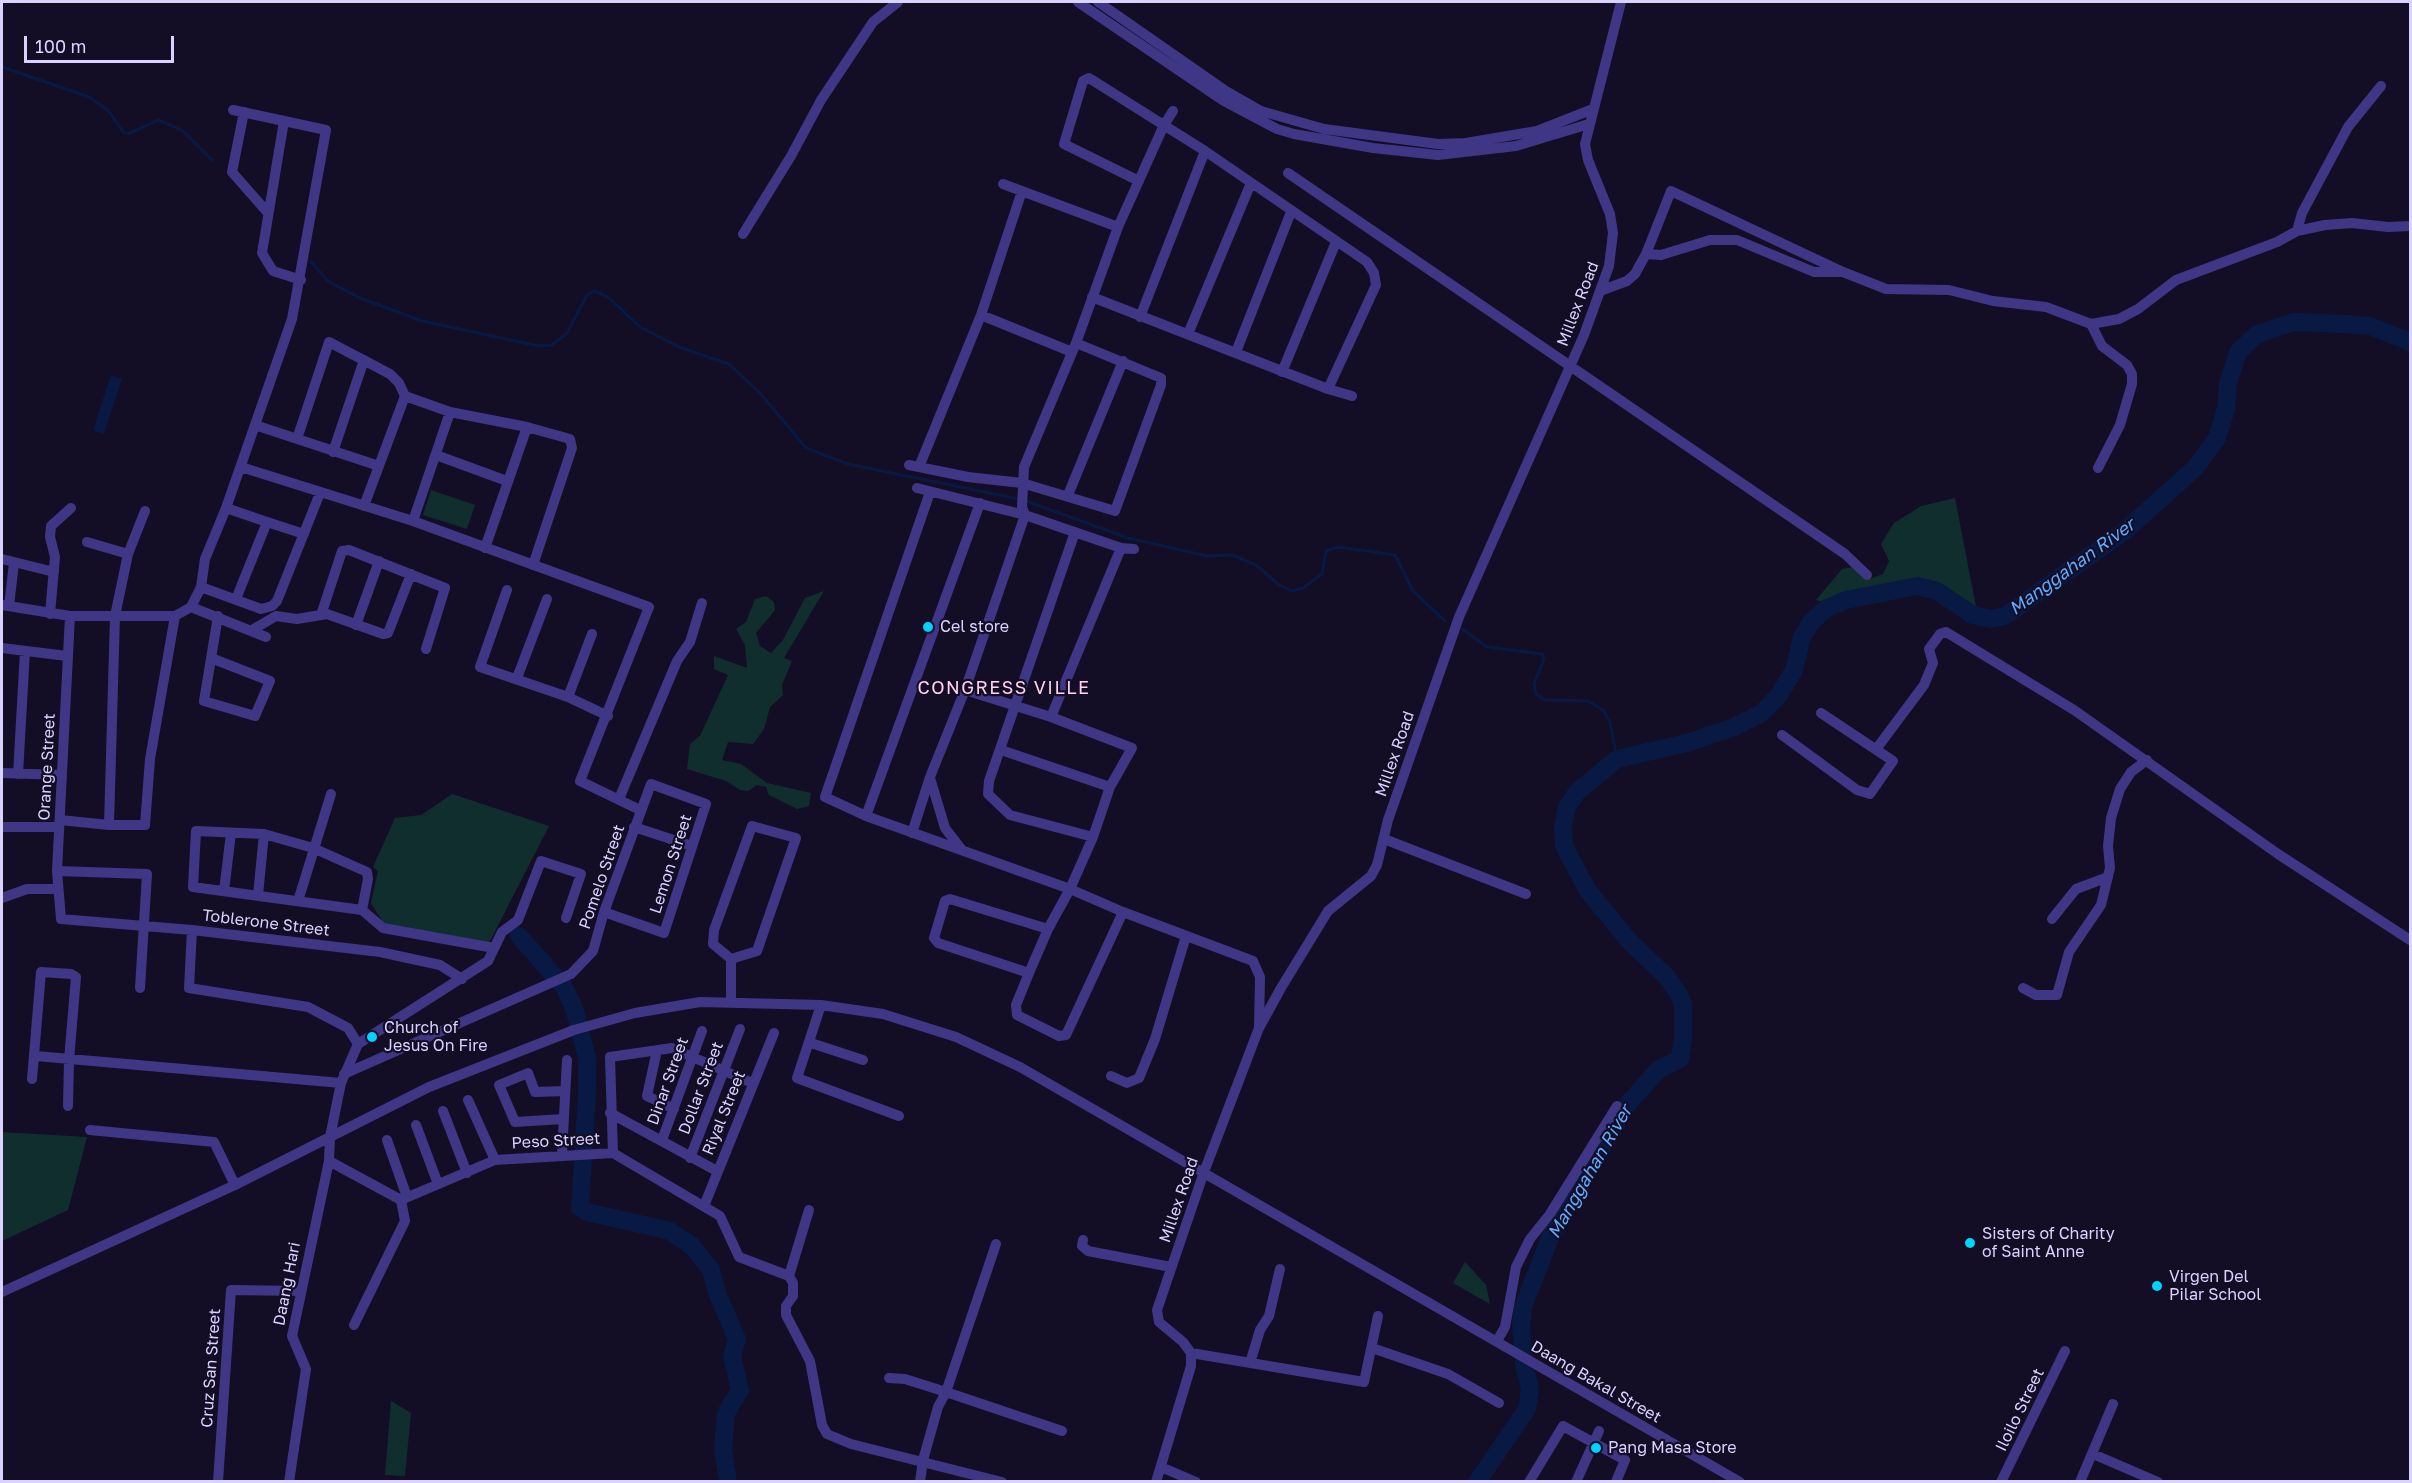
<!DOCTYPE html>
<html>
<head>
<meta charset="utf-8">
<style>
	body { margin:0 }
	#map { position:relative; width:2412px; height:1483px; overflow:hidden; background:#130e25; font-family:"Golos Text",sans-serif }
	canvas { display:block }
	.frame { position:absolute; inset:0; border:3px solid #dad2ff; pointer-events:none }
	.scale { position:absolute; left:24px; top:36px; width:150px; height:27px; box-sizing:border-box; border:3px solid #dad2ff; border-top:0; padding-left:8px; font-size:18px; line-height:21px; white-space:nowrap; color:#dad2ff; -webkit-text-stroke:4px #130e25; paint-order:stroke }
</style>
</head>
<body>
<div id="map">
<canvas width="2412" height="1483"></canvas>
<div class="frame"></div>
<div class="scale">100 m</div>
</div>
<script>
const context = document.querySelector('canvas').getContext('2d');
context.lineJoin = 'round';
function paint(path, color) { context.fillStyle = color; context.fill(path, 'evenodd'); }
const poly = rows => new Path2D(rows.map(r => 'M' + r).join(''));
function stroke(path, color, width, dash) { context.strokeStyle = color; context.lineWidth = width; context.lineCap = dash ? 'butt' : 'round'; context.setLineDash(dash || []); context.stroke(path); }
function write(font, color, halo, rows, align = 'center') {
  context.font = font + ' "Golos Text",sans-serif'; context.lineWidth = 4.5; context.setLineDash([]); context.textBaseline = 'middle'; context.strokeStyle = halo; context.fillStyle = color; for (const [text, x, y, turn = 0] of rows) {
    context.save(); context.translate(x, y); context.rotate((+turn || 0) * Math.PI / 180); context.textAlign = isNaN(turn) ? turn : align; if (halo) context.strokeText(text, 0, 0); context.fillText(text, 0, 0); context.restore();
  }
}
paint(poly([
	[431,490,475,505,467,529,423,515],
	[1955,498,1976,607,1969,606,1935,581,1914,581,1839,596,1825,603,1816,600,1842,569,1858,566,1867,580,1883,574,1889,561,1881,544,1894,523,1921,506],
	[824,591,784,658,792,661,782,685,783,695,770,707,764,729,753,744,728,742,722,760,741,764,767,783,811,793,809,806,797,809,769,795,766,787,757,785,748,791,740,790,726,781,687,769,690,744,700,736,728,675,714,669,714,656,747,668,745,645,736,629,746,622,755,599,766,596,774,602,775,610,756,633,760,646,771,653,783,640,805,598],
	[452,794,549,826,487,947,384,924,371,903,378,871,373,867,395,818,421,815],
	[2,1132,87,1137,68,1210,2,1241],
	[1465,1262,1486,1285,1490,1304,1453,1283],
	[391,1401,411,1413,405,1476,385,1475]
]), '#112e2f');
paint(poly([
	[111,375,122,379,104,434,93,430]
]), '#081a43');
stroke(poly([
	[2,67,89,97,108,110,124,133,130,133,158,120,170,125,183,131,213,161],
	[311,262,329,282,360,298,422,321,539,346,552,345,567,333,587,295,594,291,608,297,640,327,679,347,729,364,760,393,806,448,848,464,1019,499],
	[1026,501,1128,538,1207,556,1232,555,1256,565,1279,585,1292,591,1303,588,1322,574,1326,551,1338,547,1395,555,1413,591,1445,621],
	[1462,629,1487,647,1542,654,1544,659,1534,684,1536,694,1545,700,1588,701,1603,710,1610,722,1617,759]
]), '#081a43', 3);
stroke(poly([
	[519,936,564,987,574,1008,587,1057,587,1093,580,1208,587,1212,670,1231,692,1246,711,1270,717,1293,737,1339,732,1356,740,1390,726,1413,723,1449,728,1482],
	[1477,1482,1527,1409,1530,1388,1525,1370,1521,1326,1523,1307,1552,1233,1627,1105,1658,1070,1680,1059,1683,1039,1683,1003,1676,990,1667,977,1630,942,1588,891,1564,846,1563,827,1567,807,1577,792,1617,759,1687,743,1734,727,1762,713,1779,695,1794,670,1802,637,1811,622,1827,608,1846,600,1917,586,1937,591,1973,615,1990,619,2005,616,2125,531,2196,467,2217,438,2226,409,2228,383,2238,352,2256,335,2293,322,2347,324,2370,326,2410,342]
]), '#081a43', 18);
stroke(poly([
	[1078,2,1224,101,1277,129,1294,134,1373,148,1438,155,1516,146,1589,124],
	[1098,2,1226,91,1261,111,1324,129,1438,144,1466,143,1537,131,1593,109],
	[244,112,232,172,268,213],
	[284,121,262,253,273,271,301,280],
	[1288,173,1845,554,1867,575],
	[1139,181,1064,144,1083,81,1089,78,1205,151,1367,262,1374,273,1376,285,1328,389],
	[1003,184,1118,227],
	[2297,231,2302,213,2348,127,2381,86],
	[743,234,791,156,821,100,873,22,898,2],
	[1843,272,1671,191,1646,254,1661,255,1710,240,1737,240,1814,272,1843,272,1886,289,1949,290,1993,301,2046,307,2091,324,2119,319,2138,309,2176,280,2277,242,2297,231,2325,225,2352,223,2388,227,2410,226],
	[1600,291,1627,281,1635,274,1646,254],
	[1092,297,1328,389,1352,396],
	[981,315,1072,352],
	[1140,317,1205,151],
	[2091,324,2102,346,2127,365,2132,374,2132,384,2120,425,2098,468],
	[1188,334,1251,183],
	[1236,352,1291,212],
	[1282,372,1336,242],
	[405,396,450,412,527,427,570,439,572,448,533,565],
	[255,425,379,466],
	[297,439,329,342,390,374,399,383,405,396,364,506],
	[333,452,364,360],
	[436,455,507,481],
	[909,465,968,477,1022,483,1115,511,1161,385,1161,378,1076,343],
	[241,467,413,521,649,607,580,781,640,810],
	[919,467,981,315,1022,191],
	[917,488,1025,515,1121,548,1134,549],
	[930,492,825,797,866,816,1070,889,1123,912,1253,961,1260,977,1259,1027],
	[1068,495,1123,361],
	[226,508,267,522,236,599],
	[413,521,450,412],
	[267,522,304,534],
	[1075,532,989,781,988,794,1010,815,1093,837],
	[87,542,128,554],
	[485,548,527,427],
	[2,559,54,572],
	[201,587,261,609,272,606,277,601,320,493],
	[507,590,480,667,568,697,608,716],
	[2,605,70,616,175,616,191,607,266,637],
	[9,606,14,563],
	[191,607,201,587,205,559,226,508,292,319,326,130,233,110],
	[50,614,55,557,50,537,51,526,71,508],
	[321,615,342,551,349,550,445,588,426,649],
	[70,616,57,871,61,919,192,930,380,952,440,965,462,979],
	[356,625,379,561],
	[252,630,276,616,297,619,327,614,383,634,388,633,411,574],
	[2,648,67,656],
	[211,658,270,681,255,716,204,701,218,616],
	[517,678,547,599],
	[965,690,1051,717,1132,748,1110,787,1093,837,1070,889,1048,929,1029,973,1016,1005,1017,1015,1059,1036,1066,1035,1123,912],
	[568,697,592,634],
	[1051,717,1121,548],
	[1782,735,1857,790,1870,794,1893,761,1821,713],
	[1877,748,1924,685,1933,663,1929,649,1940,634,1946,632,2074,710,2278,854,2410,940],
	[1001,750,1110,787],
	[2,773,62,775],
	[18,774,25,651],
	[930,778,945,828,962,850],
	[619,799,677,661,690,642,702,603],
	[866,816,980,503],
	[60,820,109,825,145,825,150,759,175,616],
	[109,825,115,616,128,554,145,511],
	[2,827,59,827],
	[634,827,692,846],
	[912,833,930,777,965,690,1025,515,1022,507,1024,467,1076,343,1118,227,1164,125,1173,111],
	[1384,839,1526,894],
	[57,871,147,874,140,988],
	[224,891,231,833],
	[258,895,264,834],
	[2,898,27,889,57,889],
	[298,901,331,794],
	[362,910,193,887,196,831,264,834,313,848,367,872,368,879,362,910,383,928,494,948],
	[2052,919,2076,889,2108,877],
	[192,930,189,988,308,1007,348,1028,358,1044],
	[731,959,757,951,796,838,752,826,714,930,713,944,731,959,731,1001],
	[1029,973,938,943,934,938,945,901,950,899,1048,929],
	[2023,988,2036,995,2057,995,2069,952,2101,905,2110,868,2108,846,2111,818,2120,789,2131,772,2147,760],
	[821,1005,797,1078,899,1116],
	[811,1043,863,1060],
	[358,1044,488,961,502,932,518,920,541,861,581,874,566,918],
	[657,1050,647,1096,674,1109],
	[36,1056,341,1083],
	[344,1074,571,974,593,951,604,912,651,784,706,804,664,933,604,912],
	[1111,1076,1127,1083,1139,1078,1155,1039,1186,936],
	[32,1079,41,972,71,974,76,977,69,1060,68,1106],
	[468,1100,495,1160],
	[443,1111,467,1173],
	[610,1113,717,1171],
	[563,1119,515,1122,499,1085,528,1073,535,1092,564,1091],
	[416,1125,438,1184],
	[90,1130,214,1142,235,1185],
	[387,1140,407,1197],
	[662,1140,702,1031],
	[613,1153,720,1216,739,1257,789,1276,793,1283,793,1296,786,1306,786,1315,810,1361,822,1425,827,1434,851,1444,1002,1482],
	[613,1153,610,1057,672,1048,752,1083],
	[562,1154,567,1060],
	[690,1158,740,1029],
	[329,1161,401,1200],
	[401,1200,495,1160,613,1153],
	[704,1206,774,1033],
	[1083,1240,1082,1246,1088,1251,1171,1267],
	[996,1244,946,1392,1062,1431],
	[789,1276,809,1210],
	[2,1292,235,1185,429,1087,574,1030,635,1013,700,1002,821,1005,883,1014,956,1037,1020,1067,1740,1482],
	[354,1325,405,1221,401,1200],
	[1497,1341,1505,1327,1516,1267,1530,1239,1550,1214,1617,1106],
	[1372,1348,1448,1374,1499,1403],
	[1191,1353,1364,1382,1378,1316],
	[1250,1363,1260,1330,1269,1316,1280,1269],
	[889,1378,905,1379,946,1392,938,1407,923,1460,920,1482],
	[2093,1454,2158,1482],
	[1161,1467,1196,1482],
	[218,1482,231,1290,300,1291],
	[289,1482,306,1369,292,1336,329,1161,330,1137,341,1083,358,1044],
	[1156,1482,1191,1366,1191,1353,1183,1342,1159,1322,1157,1310,1204,1172,1259,1028,1281,988,1328,911,1371,876,1377,865,1388,820,1459,617,1584,335,1609,266,1613,233,1610,214,1588,160,1585,144,1621,2],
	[1529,1482,1563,1426,1625,1460,1616,1482],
	[1576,1482,1599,1431],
	[2001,1482,2065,1351],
	[2080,1482,2113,1404]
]), '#3f3785', 10);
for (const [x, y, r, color] of [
	[928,627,6,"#00d3fd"],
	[372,1037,6,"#00d3fd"],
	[1970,1243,6,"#00d3fd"],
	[2157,1286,6,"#00d3fd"],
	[1596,1448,6,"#00d3fd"]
]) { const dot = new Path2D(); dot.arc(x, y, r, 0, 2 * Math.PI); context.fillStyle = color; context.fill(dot); stroke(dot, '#130e25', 2); }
write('16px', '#dad2ff', '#130e25', [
	["Millex Road",1578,304,-69],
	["Millex Road",1395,754,-71],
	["Orange Street",47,767,-87],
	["Lemon Street",671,864,-72],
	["Pomelo Street",602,877,-71],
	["Toblerone Street",266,923,7],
	["Dinar Street",668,1081,-70],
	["Dollar Street",701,1088,-69],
	["Riyal Street",724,1113,-68],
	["Peso Street",556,1141,-3],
	["Millex Road",1179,1200,-71],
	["Daang Hari",287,1284,-79],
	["Cruz San Street",211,1368,-86],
	["Daang Bakal Street",1596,1382,30],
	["Iloilo Street",2020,1410,-64]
]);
write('16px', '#dad2ff', '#130e25', [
	["Cel store",940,627],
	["Church of",384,1028],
	["Jesus On Fire",384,1046],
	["Sisters of Charity",1982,1234],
	["of Saint Anne",1982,1252],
	["Virgen Del",2169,1277],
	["Pilar School",2169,1295],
	["Pang Masa Store",1608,1448]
], 'left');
write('italic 18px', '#60abff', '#130e25', [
	["Manggahan River",2072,567,-36],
	["Manggahan River",1590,1172,-60]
]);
context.letterSpacing = '1.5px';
write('18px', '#ffd4ec', '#130e25', [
	["CONGRESS VILLE",1004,688]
]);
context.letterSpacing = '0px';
</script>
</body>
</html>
